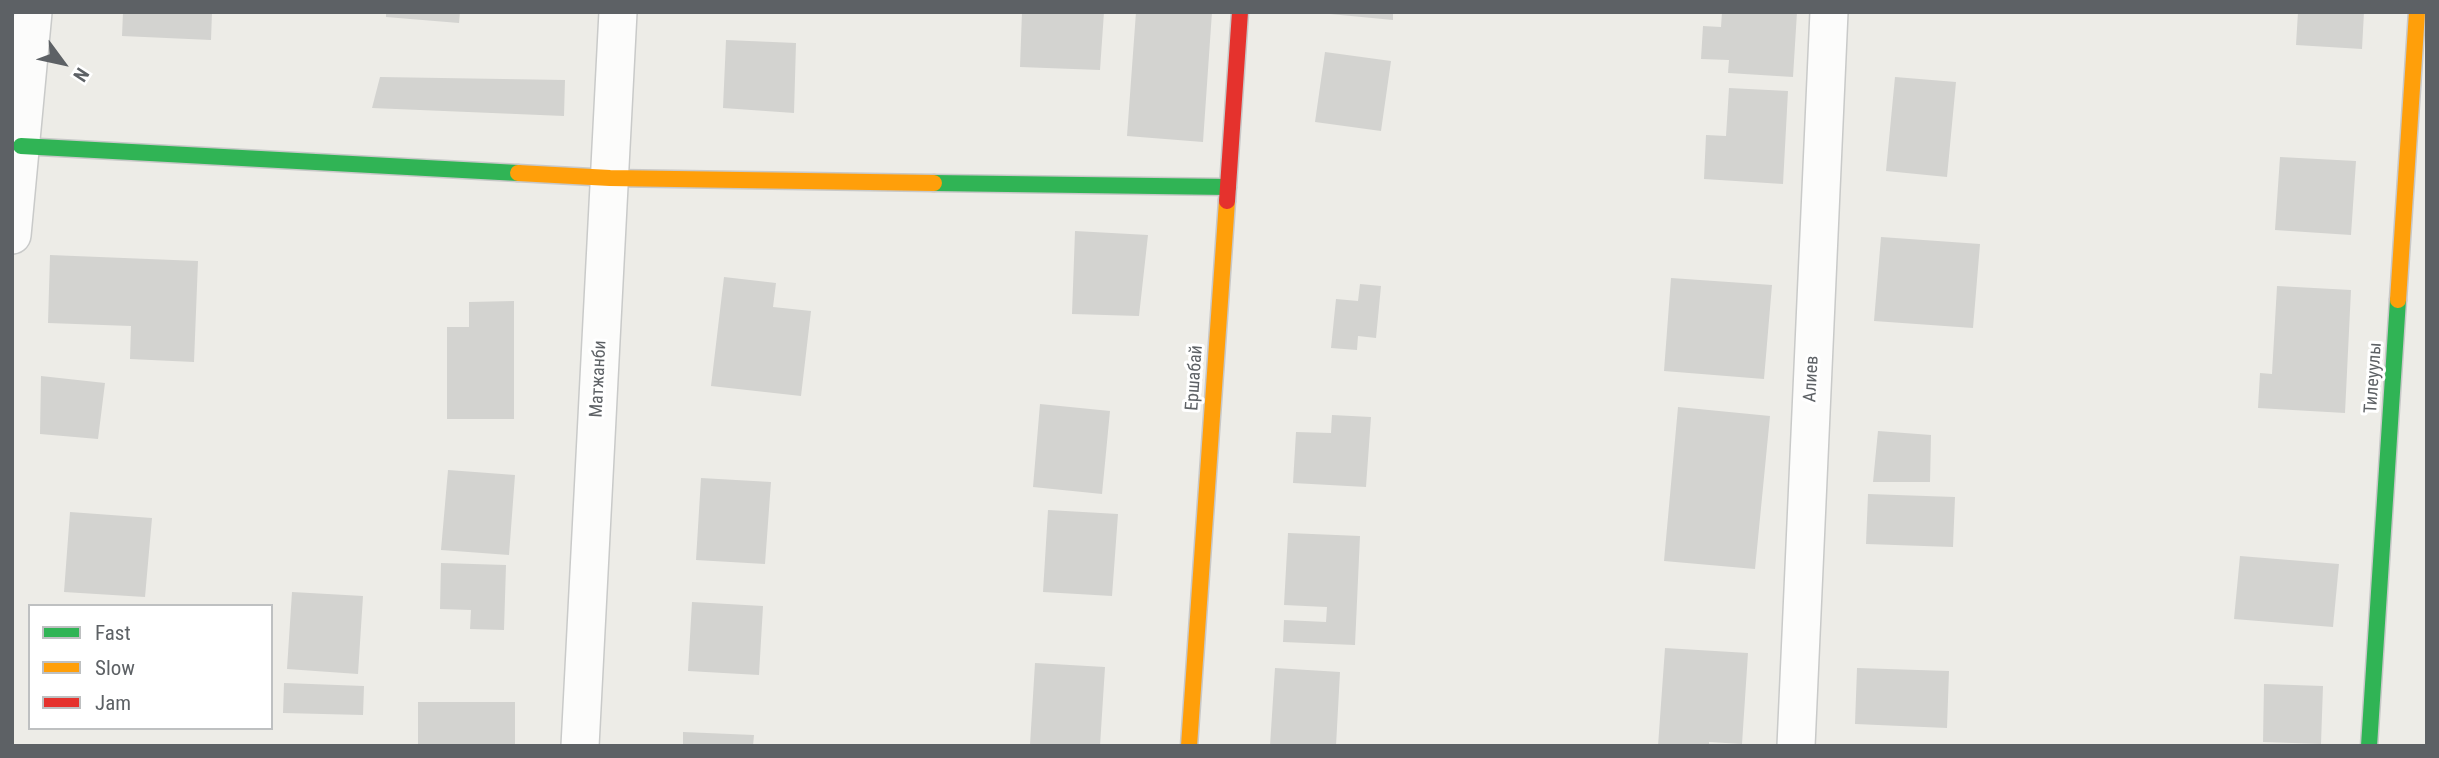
<!DOCTYPE html>
<html>
<head>
<meta charset="utf-8">
<style>
	body { margin:0 }
	#map { position:relative; width:2439px; height:758px; overflow:hidden; background:#edece7; font-family:"Roboto Condensed",sans-serif }
	canvas { display:block }
	.frame { position:absolute; inset:0; border:14px solid #5d6165; pointer-events:none }
	.legend { position:absolute; left:28px; top:604px; width:245px; height:126px; box-sizing:border-box; background:#fff; border:2px solid #bec0c1; margin:0; padding:9px 12px; list-style:none; font-size:21px; color:#5d6165 }
	.legend li { display:flex; align-items:center; gap:14px; height:35px }
	.legend b { width:35px; border:2px solid #bec0c1 }
	.north { position:absolute; left:28px; top:28px; width:70px; height:70px; -webkit-text-stroke:5px #fff; paint-order:stroke; rotate:123deg; font-size:19px; font-weight:700; line-height:28px; text-align:center; color:#5d6165 }
	.north::after { content:''; display:block; margin:auto; width:24px; height:32px; background:#5d6165; clip-path:polygon(50% 0,100% 100%,50% 72%,0 100%) }
</style>
</head>
<body>
<div id="map">
<canvas width="2439" height="758"></canvas>
<div class="frame"></div>
<ul class="legend">
<li><b style="height:9px;background:#30b455"></b>Fast</li>
<li><b style="height:9px;background:#ff9f0a"></b>Slow</li>
<li><b style="height:9px;background:#e5322d"></b>Jam</li>
</ul>
<div class="north">N</div>
</div>
<script>
const context = document.querySelector('canvas').getContext('2d');
context.lineJoin = 'round';
function paint(path, color) { context.fillStyle = color; context.fill(path, 'evenodd'); }
const poly = rows => new Path2D(rows.map(r => 'M' + r).join(''));
function stroke(path, color, width, dash) { context.strokeStyle = color; context.lineWidth = width; context.lineCap = dash ? 'butt' : 'round'; context.setLineDash(dash || []); context.stroke(path); }
function write(font, color, halo, rows, align = 'center') {
  context.font = font + ' "Roboto Condensed",sans-serif'; context.lineWidth = 6; context.setLineDash([]); context.textBaseline = 'middle'; context.strokeStyle = halo; context.fillStyle = color; for (const [text, x, y, turn = 0] of rows) {
    context.save(); context.translate(x, y); context.rotate((+turn || 0) * Math.PI / 180); context.textAlign = isNaN(turn) ? turn : align; if (halo) context.strokeText(text, 0, 0); context.fillText(text, 0, 0); context.restore();
  }
}
paint(poly([
	[123,12,212,12,211,40,122,36],
	[386,12,460,12,459,23,386,17],
	[1022,12,1104,12,1100,70,1020,67],
	[1136,12,1212,12,1203,142,1127,136],
	[1330,12,1393,12,1393,20,1330,14],
	[1722,12,1797,12,1793,77,1728,73,1729,60,1701,59,1703,26,1721,27],
	[2298,12,2364,12,2362,49,2296,45],
	[726,40,796,43,794,113,723,108],
	[1325,52,1391,61,1381,131,1315,122],
	[380,77,565,80,564,116,372,108],
	[1895,77,1956,82,1947,177,1886,171],
	[1729,88,1788,91,1783,184,1704,179,1706,135,1726,136],
	[2280,157,2356,161,2351,235,2275,230],
	[1075,231,1148,235,1139,316,1072,314],
	[1881,237,1980,244,1973,328,1874,321],
	[50,255,198,261,194,362,130,359,131,326,48,323],
	[724,277,776,283,773,307,811,311,801,396,711,386],
	[1671,278,1772,285,1764,379,1664,371],
	[1360,284,1381,286,1376,338,1358,336,1357,350,1331,348,1336,299,1358,301],
	[2277,286,2351,290,2345,413,2258,408,2260,373,2272,374],
	[514,301,514,419,447,419,447,327,469,327,469,302],
	[41,376,105,383,98,439,40,434],
	[1040,404,1110,411,1102,494,1033,487],
	[1678,407,1770,416,1755,569,1664,561],
	[1332,415,1371,417,1366,487,1293,483,1296,432,1331,433],
	[1878,431,1931,435,1930,482,1873,482],
	[448,470,515,475,509,555,441,550],
	[701,478,771,482,765,564,696,560],
	[1868,494,1955,497,1953,547,1866,544],
	[1048,510,1118,514,1112,596,1043,592],
	[70,512,152,518,145,597,64,592],
	[1288,533,1360,536,1355,645,1283,642,1284,620,1326,622,1327,607,1284,605],
	[2240,556,2339,564,2333,627,2234,619],
	[441,563,506,565,504,630,470,629,471,610,440,609],
	[292,592,363,596,358,674,287,669],
	[692,602,763,606,759,675,688,671],
	[1665,648,1748,653,1742,744,1709,742,1709,746,1658,746],
	[1035,663,1105,667,1100,746,1030,745],
	[1275,668,1340,672,1336,746,1270,746],
	[1857,668,1949,671,1947,728,1855,724],
	[284,683,364,686,363,715,283,713],
	[2264,684,2323,686,2321,744,2263,742],
	[418,702,515,702,515,746,418,746],
	[683,732,754,735,753,746,683,746]
]), '#d3d3d0');
const street = poly([
	[12,235,33,12],
	[580,746,618,12],
	[1796,746,1829,12]
]);
const fast = poly([
	[21,146,518,173],
	[934,183,1228,187],
	[2369,746,2398,300]
]);
const slow = poly([
	[518,173,610,178,934,183],
	[2398,300,2417,12],
	[1189,746,1227,201]
]);
const jam = poly([
	[1227,201,1240,12]
]);
stroke(street, '#c9cac9', 40);
stroke(fast, '#c8c8c8', 19);
stroke(slow, '#c8c8c8', 19);
stroke(jam, '#c8c8c8', 19);
stroke(street, '#fcfcfb', 37);
stroke(fast, '#30b455', 16);
stroke(slow, '#ff9f0a', 16);
stroke(jam, '#e5322d', 16);
write('18px', '#5d6165', '#fff', [
	["Ершабай",1195,378,-86],
	["Тилеуулы",2374,378,-86],
	["Матжанби",599,379,-87],
	["Алиев",1812,379,-87]
]);
</script>
</body>
</html>
